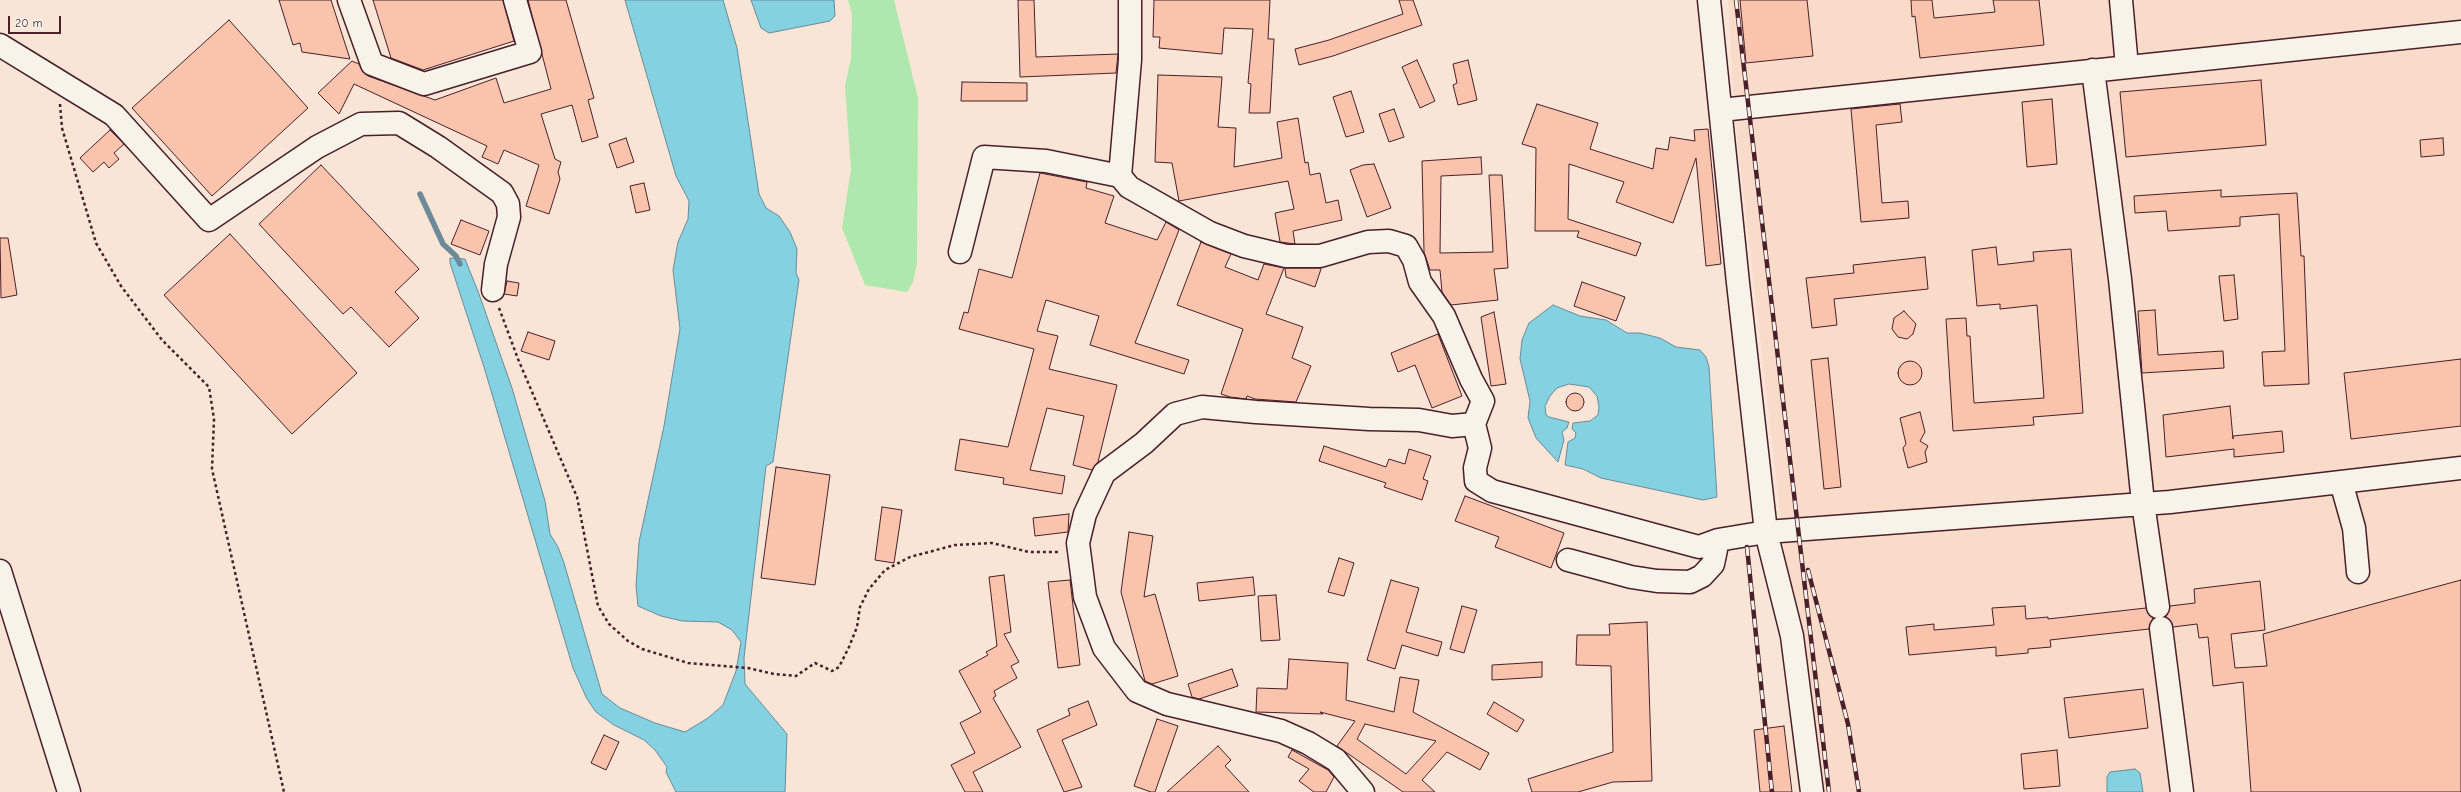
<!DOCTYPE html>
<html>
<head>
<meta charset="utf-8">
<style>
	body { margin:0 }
	#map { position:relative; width:2461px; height:792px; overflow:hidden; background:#f8e5d6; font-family:"Comic Neue",sans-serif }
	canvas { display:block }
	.scale { position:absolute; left:8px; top:16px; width:53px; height:18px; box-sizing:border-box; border:2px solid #4a1f2b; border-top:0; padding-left:5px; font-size:12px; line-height:14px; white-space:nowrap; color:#4a1f2b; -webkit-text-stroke:3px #f7f3e8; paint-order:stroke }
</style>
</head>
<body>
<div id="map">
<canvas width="2461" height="792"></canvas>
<div class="scale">20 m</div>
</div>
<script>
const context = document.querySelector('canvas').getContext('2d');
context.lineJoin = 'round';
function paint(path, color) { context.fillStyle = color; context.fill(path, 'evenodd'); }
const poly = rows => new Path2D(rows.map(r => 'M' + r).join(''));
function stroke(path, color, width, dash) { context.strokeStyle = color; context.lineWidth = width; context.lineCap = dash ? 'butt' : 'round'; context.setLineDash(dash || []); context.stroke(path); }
paint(poly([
	[1728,0,2461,0,2461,792,1812,792,1735,118]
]), '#f8dbc9');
paint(poly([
	[848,0,894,0,918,98,917,263,913,282,907,292,865,285,842,228,851,169,845,86,851,58,852,14]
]), '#afe8ac');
const water = poly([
	[625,0,723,0,737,48,759,194,766,208,779,216,790,232,797,249,796,273,799,280,773,462,766,466,744,658,745,684,787,734,785,792,676,792,666,772,667,767,655,750,644,740,614,725,596,712,587,699,573,668,484,367,450,263,450,258,465,259,479,294,512,388,545,501,550,534,558,547,564,563,602,694,620,708,655,723,685,732,708,718,723,705,736,671,741,642,732,630,718,622,682,621,661,616,638,606,636,586,639,542,664,426,680,329,673,270,678,242,688,219,689,201,676,176,625,0],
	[751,0,834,0,835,16,830,21,769,33,761,28,751,0],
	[1553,305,1580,316,1606,320,1627,333,1640,333,1660,338,1676,347,1700,350,1706,357,1709,367,1717,497,1703,500,1601,478,1583,469,1565,465,1568,442,1575,438,1576,433,1572,429,1573,423,1590,421,1598,415,1599,407,1597,396,1589,387,1569,384,1557,388,1550,396,1545,406,1546,415,1549,417,1569,422,1567,428,1562,432,1564,440,1558,462,1536,438,1528,418,1530,401,1520,359,1522,340,1529,323,1553,305],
	[2135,769,2140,773,2143,792,2107,792,2107,777,2110,772,2135,769]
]);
paint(water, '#83d1e1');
stroke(water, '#6c8a98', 1);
stroke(poly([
	[420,194,443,244,456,256,460,264]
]), '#6c8a98', 5.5);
const building = poly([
	[279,0,331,0,350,59,302,52,300,43,293,45,279,0],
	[373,0,503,0,514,41,423,70,391,58,373,0],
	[528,0,566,0,594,98,588,100,598,137,582,142,572,105,541,114,555,159,561,162,558,172,560,179,549,214,526,206,539,165,504,150,498,164,482,157,487,146,354,84,339,114,318,93,352,61,359,64,363,72,368,76,435,100,496,78,504,103,551,89,528,0],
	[1018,0,1034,0,1036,57,1118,54,1116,73,1020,77,1018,0],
	[1154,0,1270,0,1268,39,1274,39,1270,113,1249,113,1251,84,1248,83,1253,29,1224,28,1222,54,1159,48,1160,37,1153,37,1154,0],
	[1399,0,1413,0,1422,25,1333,56,1299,65,1295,49,1329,40,1403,14,1399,0],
	[1740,0,1807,0,1813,56,1746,63,1740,0],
	[1911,0,1932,0,1934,18,1995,12,1993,0,2039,0,2044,45,1920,58,1915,16,1912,17,1911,0],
	[229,20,308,108,212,196,132,108,229,20],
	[1417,60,1435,101,1420,108,1402,67,1417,60],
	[1468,60,1477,100,1458,105,1453,85,1457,83,1453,64,1468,60],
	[1158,75,1222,77,1218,127,1236,128,1234,167,1282,158,1277,122,1298,118,1305,163,1308,162,1310,175,1320,173,1326,203,1338,200,1342,220,1293,231,1295,244,1280,242,1275,213,1294,209,1288,181,1179,201,1172,163,1155,162,1158,75],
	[2261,80,2266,145,2126,157,2120,92,2261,80],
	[962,82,1027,83,1027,101,961,101,962,82],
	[1351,91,1364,132,1346,137,1333,97,1351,91],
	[2052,99,2057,164,2027,167,2022,102,2052,99],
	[1537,104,1598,123,1590,149,1653,169,1656,148,1668,150,1670,137,1695,141,1694,130,1708,129,1721,264,1706,266,1696,158,1673,223,1616,202,1624,182,1569,164,1568,219,1641,243,1636,256,1577,237,1579,231,1535,231,1536,148,1522,144,1537,104],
	[1900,104,1902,122,1876,125,1882,203,1908,201,1909,218,1861,222,1851,109,1900,104],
	[1394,109,1404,137,1389,142,1379,114,1394,109],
	[110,130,124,144,114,153,119,159,109,168,104,162,93,172,80,158,110,130],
	[626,138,634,162,617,168,609,144,626,138],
	[2443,138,2444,155,2421,157,2420,140,2443,138],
	[1481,157,1482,174,1441,176,1440,253,1493,252,1489,175,1502,175,1508,268,1494,269,1498,300,1451,305,1442,292,1440,270,1430,270,1424,252,1422,161,1481,157],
	[1374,164,1391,208,1367,217,1350,170,1363,165,1374,164],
	[321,165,419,269,395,292,419,318,389,347,351,307,343,314,259,224,321,165],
	[1040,173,1087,182,1086,188,1114,196,1105,223,1157,240,1166,222,1179,230,1135,343,1189,360,1184,374,1090,345,1099,316,1046,300,1037,331,1058,336,1049,369,1117,385,1098,462,1092,470,1073,465,1084,416,1047,408,1030,470,1065,476,1062,494,1003,484,1004,478,955,470,960,439,1008,447,1034,349,959,329,964,312,968,313,979,269,1012,278,1040,173],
	[644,183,650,210,636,213,630,186,644,183],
	[2221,190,2221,197,2297,193,2301,256,2304,256,2309,384,2264,386,2262,352,2285,351,2279,214,2240,217,2240,226,2168,231,2166,211,2135,213,2134,196,2221,190],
	[461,220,489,231,480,255,451,244,461,220],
	[230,234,357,373,292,434,164,295,230,234],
	[0,238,8,238,17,295,1,298,0,238],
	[1201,242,1231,254,1225,267,1258,280,1264,264,1284,268,1266,314,1303,327,1292,358,1311,366,1296,402,1255,399,1247,396,1246,399,1230,397,1221,394,1243,329,1177,305,1201,242],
	[1996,247,1998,265,2034,261,2033,252,2071,249,2083,413,2033,417,2034,425,1953,431,1946,319,1966,318,1967,336,1970,336,1974,403,2044,398,2037,305,2000,309,2000,304,1977,306,1972,250,1996,247],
	[1925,257,1928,289,1834,299,1837,325,1812,328,1806,278,1854,273,1853,265,1925,257],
	[1285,268,1319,268,1321,269,1315,287,1286,277,1285,268],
	[2234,275,2238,319,2224,321,2219,276,2234,275],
	[507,281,519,283,517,296,504,294,507,281],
	[1582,282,1625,297,1616,321,1574,306,1582,282],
	[2155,310,2158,355,2223,351,2224,368,2142,373,2138,311,2155,310],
	[1904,311,1916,324,1913,334,1907,339,1898,337,1892,329,1894,318,1904,311],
	[1494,312,1506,384,1491,386,1481,317,1494,312],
	[528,332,555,341,549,360,521,351,528,332],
	[1438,334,1462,396,1432,408,1415,365,1398,372,1391,353,1438,334],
	[1828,358,1841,487,1824,489,1811,360,1828,358],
	[2461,359,2461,426,2351,439,2344,373,2461,359],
	'1898 373a12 12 0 1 1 24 0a12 12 0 1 1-24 0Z',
	'1566 402a9 9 0 1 1 18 0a9 9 0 1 1-18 0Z',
	[2230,406,2233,439,2233,436,2282,431,2284,452,2234,457,2234,449,2166,457,2163,415,2230,406],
	[1920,412,1925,432,1920,441,1928,446,1925,452,1927,462,1908,468,1903,448,1906,444,1900,418,1920,412],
	[1324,446,1386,467,1389,459,1405,464,1409,449,1431,456,1423,479,1428,481,1422,500,1384,487,1386,483,1319,461,1324,446],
	[776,467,830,475,815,585,761,578,776,467],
	[1465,496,1564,533,1551,568,1495,547,1499,537,1455,521,1465,496],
	[882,507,902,510,894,563,875,560,882,507],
	[1069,514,1068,532,1035,536,1033,518,1069,514],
	[1129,532,1153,536,1144,597,1155,594,1178,676,1152,684,1145,681,1121,592,1129,532],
	[1339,558,1354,563,1344,596,1328,592,1339,558],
	[1004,575,1011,632,1004,634,1019,662,1011,666,1017,678,994,691,996,696,993,698,1021,747,973,772,983,792,965,792,951,765,975,753,960,723,981,712,959,671,988,655,986,652,997,646,989,577,1004,575],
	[1253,577,1255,595,1199,601,1197,583,1253,577],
	[1070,580,1080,665,1058,668,1048,582,1070,580],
	[1391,580,1419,588,1406,632,1442,642,1438,656,1402,645,1395,669,1367,660,1391,580],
	[2461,580,2461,792,2251,792,2243,682,2213,686,2208,637,2199,638,2197,624,2173,627,2166,617,2170,606,2195,603,2194,589,2260,581,2265,630,2231,634,2235,668,2267,666,2263,634,2461,580],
	[1276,595,1280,640,1261,641,1258,596,1276,595],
	[1462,606,1477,610,1464,653,1450,649,1462,606],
	[2025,606,2026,619,2048,617,2048,619,2146,608,2153,618,2149,629,2050,640,2051,647,2028,649,2028,653,1996,656,1996,647,1909,655,1906,627,1934,624,1934,630,1994,625,1992,608,2025,606],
	[1647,622,1652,781,1613,782,1578,792,1532,792,1528,779,1613,752,1611,666,1576,665,1577,635,1610,635,1609,624,1647,622],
	[1289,659,1348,663,1346,700,1394,712,1400,677,1419,680,1413,712,1489,753,1480,770,1447,752,1422,780,1435,792,1403,792,1337,746,1355,721,1320,712,1323,714,1256,712,1257,688,1287,689,1289,659],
	[1365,724,1436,741,1406,774,1357,739,1365,724],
	[1542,662,1542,677,1492,680,1492,665,1542,662],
	[1232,669,1238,686,1199,699,1192,697,1188,684,1232,669],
	[2143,689,2148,728,2069,738,2064,698,2143,689],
	[1088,701,1097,725,1062,740,1082,787,1064,792,1037,730,1070,715,1068,709,1088,701],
	[1494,702,1524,720,1517,732,1487,714,1494,702],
	[1157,719,1178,726,1155,792,1151,792,1134,786,1157,719],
	[1784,726,1792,792,1760,792,1754,730,1784,726],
	[604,735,619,742,606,770,591,763,604,735],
	[1218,746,1231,760,1225,766,1249,792,1167,792,1218,746],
	[1292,750,1328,770,1334,777,1326,792,1314,792,1299,781,1309,769,1288,757,1292,750],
	[2057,750,2060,786,2024,789,2021,754,2057,750]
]);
paint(building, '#f9c3ac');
stroke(building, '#4a1f2b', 1);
const minor = poly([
	[349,0,372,64,424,84,530,52,515,0],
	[1130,0,1130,60,1120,176,1129,187,1210,233,1244,246,1286,256,1320,256,1368,242,1389,241,1406,246,1414,260,1420,282,1444,316,1471,379,1483,401,1474,424],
	[1709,0,1738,283,1766,532,1792,636,1812,792],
	[2121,0,2127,67],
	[0,45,114,115,209,220,317,147,361,124,399,123,438,147,502,193,508,204,509,217,496,264,493,290],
	[2093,70,2120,279,2143,503,2158,607],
	[1721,110,2461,32],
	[960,252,984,157,1046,161,1120,176],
	[2341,482,2354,528,2358,572],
	[1568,560,1631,577,1657,581,1690,582,1702,576,1713,564,1718,540],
	[0,571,69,792],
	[2161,628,2182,792],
	[1363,792,1336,760,1308,743,1281,731,1167,704,1137,691,1104,648,1085,597,1078,543,1085,514,1104,473,1144,443,1175,414,1202,407,1256,412,1369,419,1419,420,1452,426,1474,424,1480,448,1475,468,1476,481,1492,491,1699,547,1718,540,1766,532,2170,502,2461,468]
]);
stroke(minor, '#4a1f2b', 25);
stroke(poly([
	[60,104,62,128,96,243,121,286,162,340,209,387,214,419,212,469,284,792],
	[499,308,518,359,577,497,598,606,609,624,628,641,642,649,688,663,748,668,774,674,796,676,815,663,832,671,839,667,849,647,857,627,860,607,869,589,885,570,910,557,955,545,992,543,1029,552,1060,552]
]), '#4a1f2b', 2.5, [3, 3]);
stroke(minor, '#f7f3e8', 22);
const rail = poly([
	[1736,0,1829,792],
	[1747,547,1772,792],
	[1808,570,1848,724,1859,792]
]);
stroke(rail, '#4a1f2b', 4.5);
stroke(rail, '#f7f3e8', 3, [9]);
</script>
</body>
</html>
